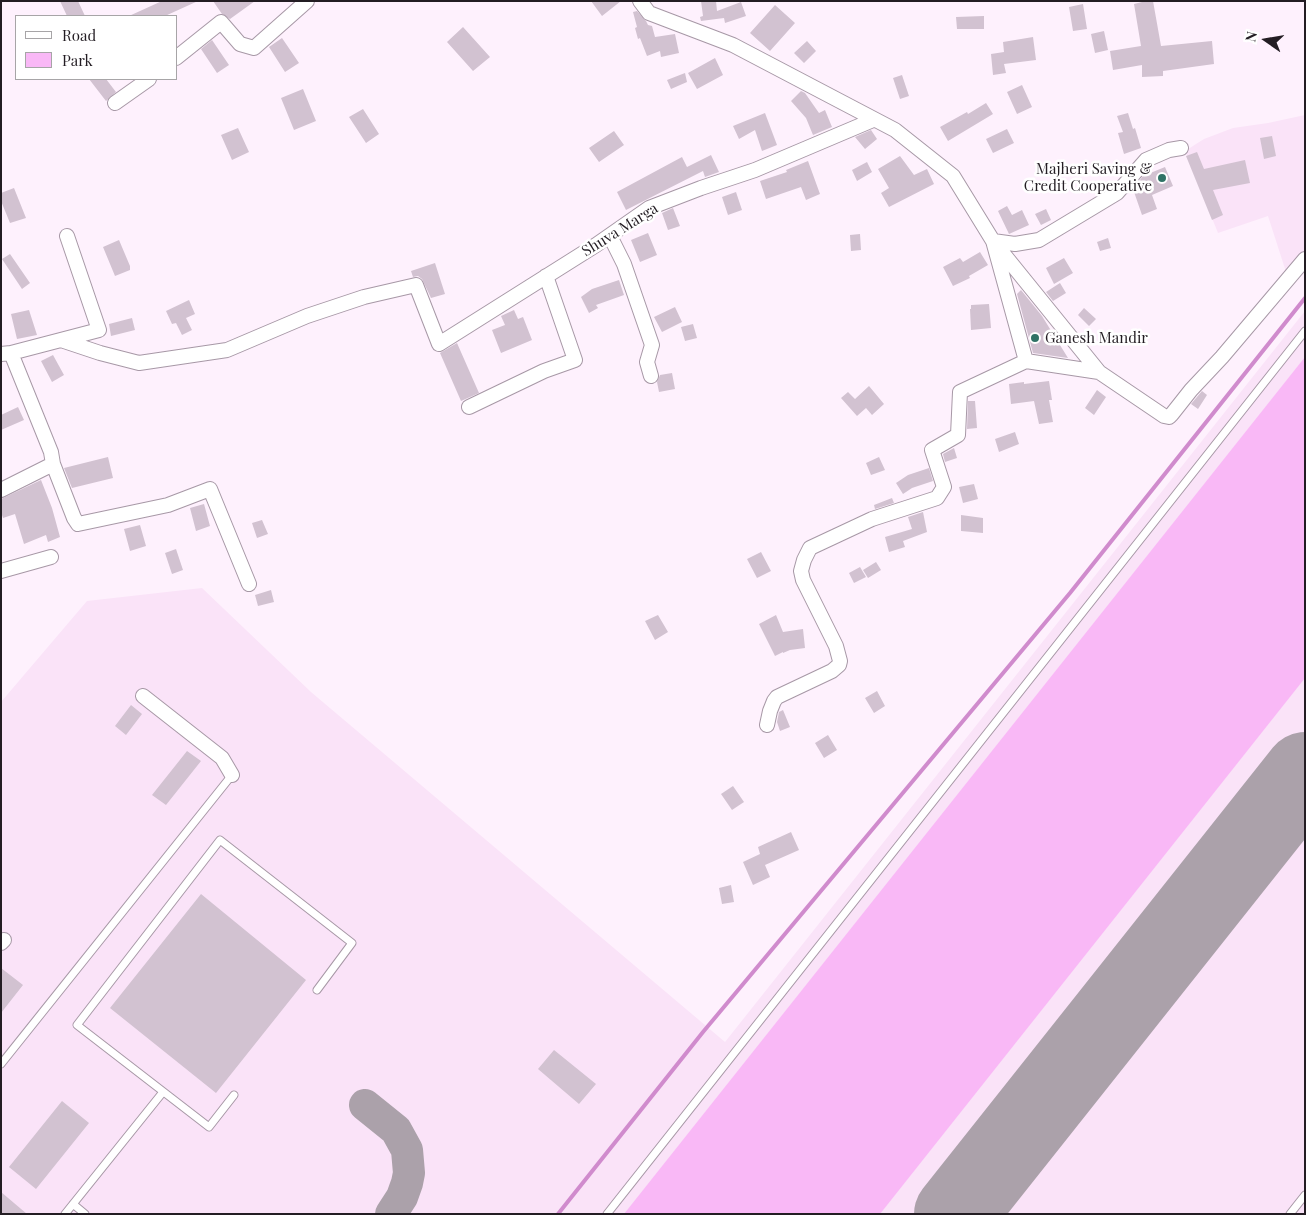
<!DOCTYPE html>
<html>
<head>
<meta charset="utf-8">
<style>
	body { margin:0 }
	#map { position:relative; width:1306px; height:1215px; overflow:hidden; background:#fef1fd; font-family:"Playfair Display",serif }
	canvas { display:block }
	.frame { position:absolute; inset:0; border:2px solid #231d23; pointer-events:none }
	.legend { position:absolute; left:15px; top:15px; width:162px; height:65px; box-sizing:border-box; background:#fff; border:1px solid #a7a5a7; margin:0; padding:6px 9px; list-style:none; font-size:15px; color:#231d23 }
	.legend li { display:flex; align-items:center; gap:10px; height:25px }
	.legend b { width:25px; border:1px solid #a7a5a7 }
	.north { position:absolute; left:1241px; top:15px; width:50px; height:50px; -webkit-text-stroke:4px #fff; paint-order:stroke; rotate:283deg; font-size:14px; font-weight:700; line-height:20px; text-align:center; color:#231d23 }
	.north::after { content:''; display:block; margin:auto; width:18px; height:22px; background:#231d23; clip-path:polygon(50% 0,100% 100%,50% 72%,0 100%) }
</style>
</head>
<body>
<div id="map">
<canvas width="1306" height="1215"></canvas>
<div class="frame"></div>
<ul class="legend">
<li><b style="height:6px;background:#fff"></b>Road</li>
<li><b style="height:14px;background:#f9b8f6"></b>Park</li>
</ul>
<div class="north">N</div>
</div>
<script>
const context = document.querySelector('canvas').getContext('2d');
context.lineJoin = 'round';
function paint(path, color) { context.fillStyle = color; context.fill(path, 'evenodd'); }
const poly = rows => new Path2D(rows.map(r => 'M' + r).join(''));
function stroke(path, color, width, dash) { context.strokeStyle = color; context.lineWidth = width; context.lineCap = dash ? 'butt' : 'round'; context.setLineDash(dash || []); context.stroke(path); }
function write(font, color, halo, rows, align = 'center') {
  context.font = font + ' "Playfair Display",serif'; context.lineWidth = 5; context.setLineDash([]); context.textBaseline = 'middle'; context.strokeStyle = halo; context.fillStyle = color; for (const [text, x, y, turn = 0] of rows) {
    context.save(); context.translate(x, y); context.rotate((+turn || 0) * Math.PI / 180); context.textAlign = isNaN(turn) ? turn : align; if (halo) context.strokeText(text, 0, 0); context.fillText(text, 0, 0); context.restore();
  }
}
paint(poly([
	[1305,115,1305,254,1287,275,1268,216,1218,233,1185,151,1204,139,1233,128,1268,123],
	[1305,311,1305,1214,1,1214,1,702,87,601,202,588,311,692,725,1042]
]), '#fae3f8');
paint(poly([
	[1305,357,1305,678,880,1214,624,1214]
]), '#f9b8f6');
stroke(poly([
	[558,1214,703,1032,1070,593,1305,298]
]), '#d08bcd', 4);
stroke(poly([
	[365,1105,396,1130,407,1150,409,1173,407,1183,402,1197,391,1214]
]), '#aba1aa', 32);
stroke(poly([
	[955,1214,1305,773]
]), '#aba1aa', 82);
paint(poly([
	[60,1,78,1,85,16,67,16],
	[162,1,198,1,165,16,129,16],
	[213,1,255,1,230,19,222,14],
	[591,1,621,1,602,16],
	[701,1,716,1,717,11,741,2,746,16,725,23,724,18,701,21,700,17,703,16],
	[1146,1,1153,1,1161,46,1212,41,1214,64,1163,71,1163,76,1142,77,1142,65,1113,70,1110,51,1141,46,1134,4],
	[1083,4,1087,29,1073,31,1069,7],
	[775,5,795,23,770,51,750,33],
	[637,11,646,21,648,25,652,26,655,37,675,34,679,53,661,57,660,51,647,56,640,38,638,39,635,28,637,27,633,12],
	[984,16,984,29,957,29,956,17],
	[463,27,490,57,473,71,447,42],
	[1104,31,1108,50,1095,53,1091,34],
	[1033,37,1036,60,1004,64,1006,73,993,75,991,54,1004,52,1003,42],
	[282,38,299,63,285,72,269,47],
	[212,40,229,65,217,73,201,49],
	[807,41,816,51,804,63,794,53],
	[715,58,723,75,697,89,688,73],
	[685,73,687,82,671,89,667,80],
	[902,75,909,96,900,99,893,78],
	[89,79,106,79,116,92,106,101],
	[1022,85,1032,107,1017,114,1007,92],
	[303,89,316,121,294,130,281,98],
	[801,91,805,93,819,113,825,110,832,127,813,135,806,118,791,101],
	[986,103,993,114,948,141,940,127,967,112,968,114],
	[363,109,379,134,366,143,349,117],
	[765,113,777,145,762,151,755,130,739,139,733,126],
	[1128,113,1133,129,1135,128,1141,148,1124,154,1118,133,1123,132,1117,116],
	[238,128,249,152,232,160,221,135],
	[1007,129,1014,143,993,153,986,139],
	[871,130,877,139,865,149,855,137],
	[614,131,624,145,599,162,589,148],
	[1272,136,1276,156,1264,159,1260,138],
	[1197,152,1204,169,1245,160,1250,183,1213,190,1223,215,1212,220,1186,156],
	[711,155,719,172,705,177,703,171,626,210,617,192,682,157,687,167],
	[900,156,914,175,927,169,934,184,889,207,881,193,889,188,878,169],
	[808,161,820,194,806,200,801,187,766,199,760,181,787,172,786,170],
	[867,162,872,172,857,181,852,170],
	[1165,167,1173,186,1152,195,1157,209,1142,215,1133,189,1143,176],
	[14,188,26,218,10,223,1,201,1,193],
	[736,192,742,210,728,215,722,197],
	[1007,206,1012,215,1022,210,1029,225,1009,234,998,211],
	[673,208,680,226,668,230,662,213],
	[1046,209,1051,220,1041,225,1035,214],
	[648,233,657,255,640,262,631,240],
	[860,234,861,250,851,251,850,235],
	[1108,238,1111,248,1100,251,1097,242],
	[119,240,130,266,130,270,115,276,103,247],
	[980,252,988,265,969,276,970,278,953,286,943,267,960,258,963,262],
	[10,254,30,283,22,289,2,259],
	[1064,258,1073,273,1054,284,1046,268],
	[435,263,445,294,431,298,422,279,418,276,413,277,411,271],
	[619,280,624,295,596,305,598,308,589,313,581,297,592,289],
	[1060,283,1066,293,1053,301,1046,292],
	[1021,290,1042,316,1068,358,1033,353,1017,294],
	[189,300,195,314,186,318,192,330,182,335,176,323,172,324,166,311],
	[989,304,991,328,971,330,970,309,971,309,971,305],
	[675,307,682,322,662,332,654,317],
	[1084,308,1096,319,1089,326,1078,315],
	[29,310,37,335,17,339,11,314],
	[514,310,518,319,523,317,532,340,501,353,492,330,505,325,501,316],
	[132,318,135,330,111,336,109,324],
	[693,324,697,338,685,341,681,327],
	[457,343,479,393,461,401,440,353],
	[53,355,64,375,52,382,41,361],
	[672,373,675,389,659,392,657,382,660,375],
	[1049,381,1052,400,1049,400,1053,422,1039,424,1034,401,1011,404,1009,384,1024,382,1024,384],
	[869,386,884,404,872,415,866,408,857,416,841,398,848,392,855,399],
	[1097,390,1106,397,1094,415,1085,408],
	[1202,391,1207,395,1198,409,1191,404],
	[968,401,975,401,977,428,967,429],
	[18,407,24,420,1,430,1,415],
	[1015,432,1019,444,999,452,995,439],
	[954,448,957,458,945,462,943,454],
	[108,457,113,478,72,488,64,468],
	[879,457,885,470,871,475,866,463],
	[929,468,933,481,912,488,903,494,896,483,908,475],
	[41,480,52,508,60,537,48,542,46,535,24,544,15,514,3,518,1,512,1,499],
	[974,484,978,499,963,503,959,487],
	[892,498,894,503,875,509,874,505],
	[204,504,210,526,196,531,190,508],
	[923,512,927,532,903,541,905,547,889,552,885,537,912,529,908,517],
	[961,515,983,518,983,533,961,531],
	[262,520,268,534,257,538,252,523],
	[140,525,146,546,130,551,124,529],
	[176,549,183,570,172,574,165,553],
	[761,552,771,571,757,578,747,559],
	[876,562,881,570,868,578,863,570],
	[860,567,866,577,854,583,849,573],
	[271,590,274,602,258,606,255,595],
	[658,615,668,632,655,640,645,621],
	[776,615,783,632,803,629,805,648,790,650,783,653,783,652,775,656,759,624],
	[877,691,885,706,874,713,865,698],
	[131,705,142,714,126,735,115,726],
	[783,710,790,727,780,731,777,722,779,712],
	[828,735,837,750,824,758,815,743],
	[187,751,201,761,166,805,152,795],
	[733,786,744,802,732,810,721,794],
	[791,832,799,850,765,865,770,877,753,885,743,862,760,854,758,847],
	[731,885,734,902,722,904,719,888],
	[201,894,306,980,216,1093,110,1008],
	[1,968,23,985,1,1013],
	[554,1050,596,1084,579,1104,538,1069],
	[62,1101,89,1123,36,1189,9,1167],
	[1,1192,27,1214,1,1214]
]), '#d2c2d1');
const service = poly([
	[1,1064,232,775],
	[234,1095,209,1127,77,1025,220,840,352,943,317,990],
	[73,1204,85,1214],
	[65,1214,163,1092],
	[607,1214,1305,331],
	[1290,1214,1305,1195]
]);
const minor = poly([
	[640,1,649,13,733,45,895,130,953,176,993,241,1026,361,1099,372,1164,416,1169,417,1172,414,1191,390,1222,357,1305,259],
	[176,58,221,22,240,44,254,48,307,1],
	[115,103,149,79],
	[610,236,624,264,652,345,647,362,651,376],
	[61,340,100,353,139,363,227,350,307,316,364,297,416,285,439,344,596,245,649,208,701,188,755,170,873,120],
	[11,353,99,330,67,236],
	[1,354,11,353,51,452,53,464],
	[1099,372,993,241,1015,244,1039,240,1117,193,1146,160,1169,150,1181,148],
	[469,407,544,371,575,360,546,276],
	[1,490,53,464,74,518,78,524,168,505,210,489,249,584],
	[1,571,51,557],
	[143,696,222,758,232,775],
	[767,725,770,711,774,701,777,697,832,671,839,665,840,661,836,646,803,580,801,571,804,560,810,548,872,519,937,498,944,487,932,450,958,435,960,392,1026,361],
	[1,943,4,940]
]);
stroke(service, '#a798a6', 9);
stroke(minor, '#a798a6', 16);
stroke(service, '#fff', 7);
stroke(minor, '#fff', 14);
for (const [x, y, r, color] of [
	[1162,178,5,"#2f7265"],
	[1035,338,5,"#2f7265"]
]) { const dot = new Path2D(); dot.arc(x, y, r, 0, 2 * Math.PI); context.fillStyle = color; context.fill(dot); stroke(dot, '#fff', 2); }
write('15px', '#231d23', '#fff', [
	["Majheri Saving &",1152,169],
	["Credit Cooperative",1152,186],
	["Ganesh Mandir",1045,338,"left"]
], 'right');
write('15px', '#231d23', '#fff', [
	["Shuva Marga",620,230,-32]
]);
</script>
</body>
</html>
